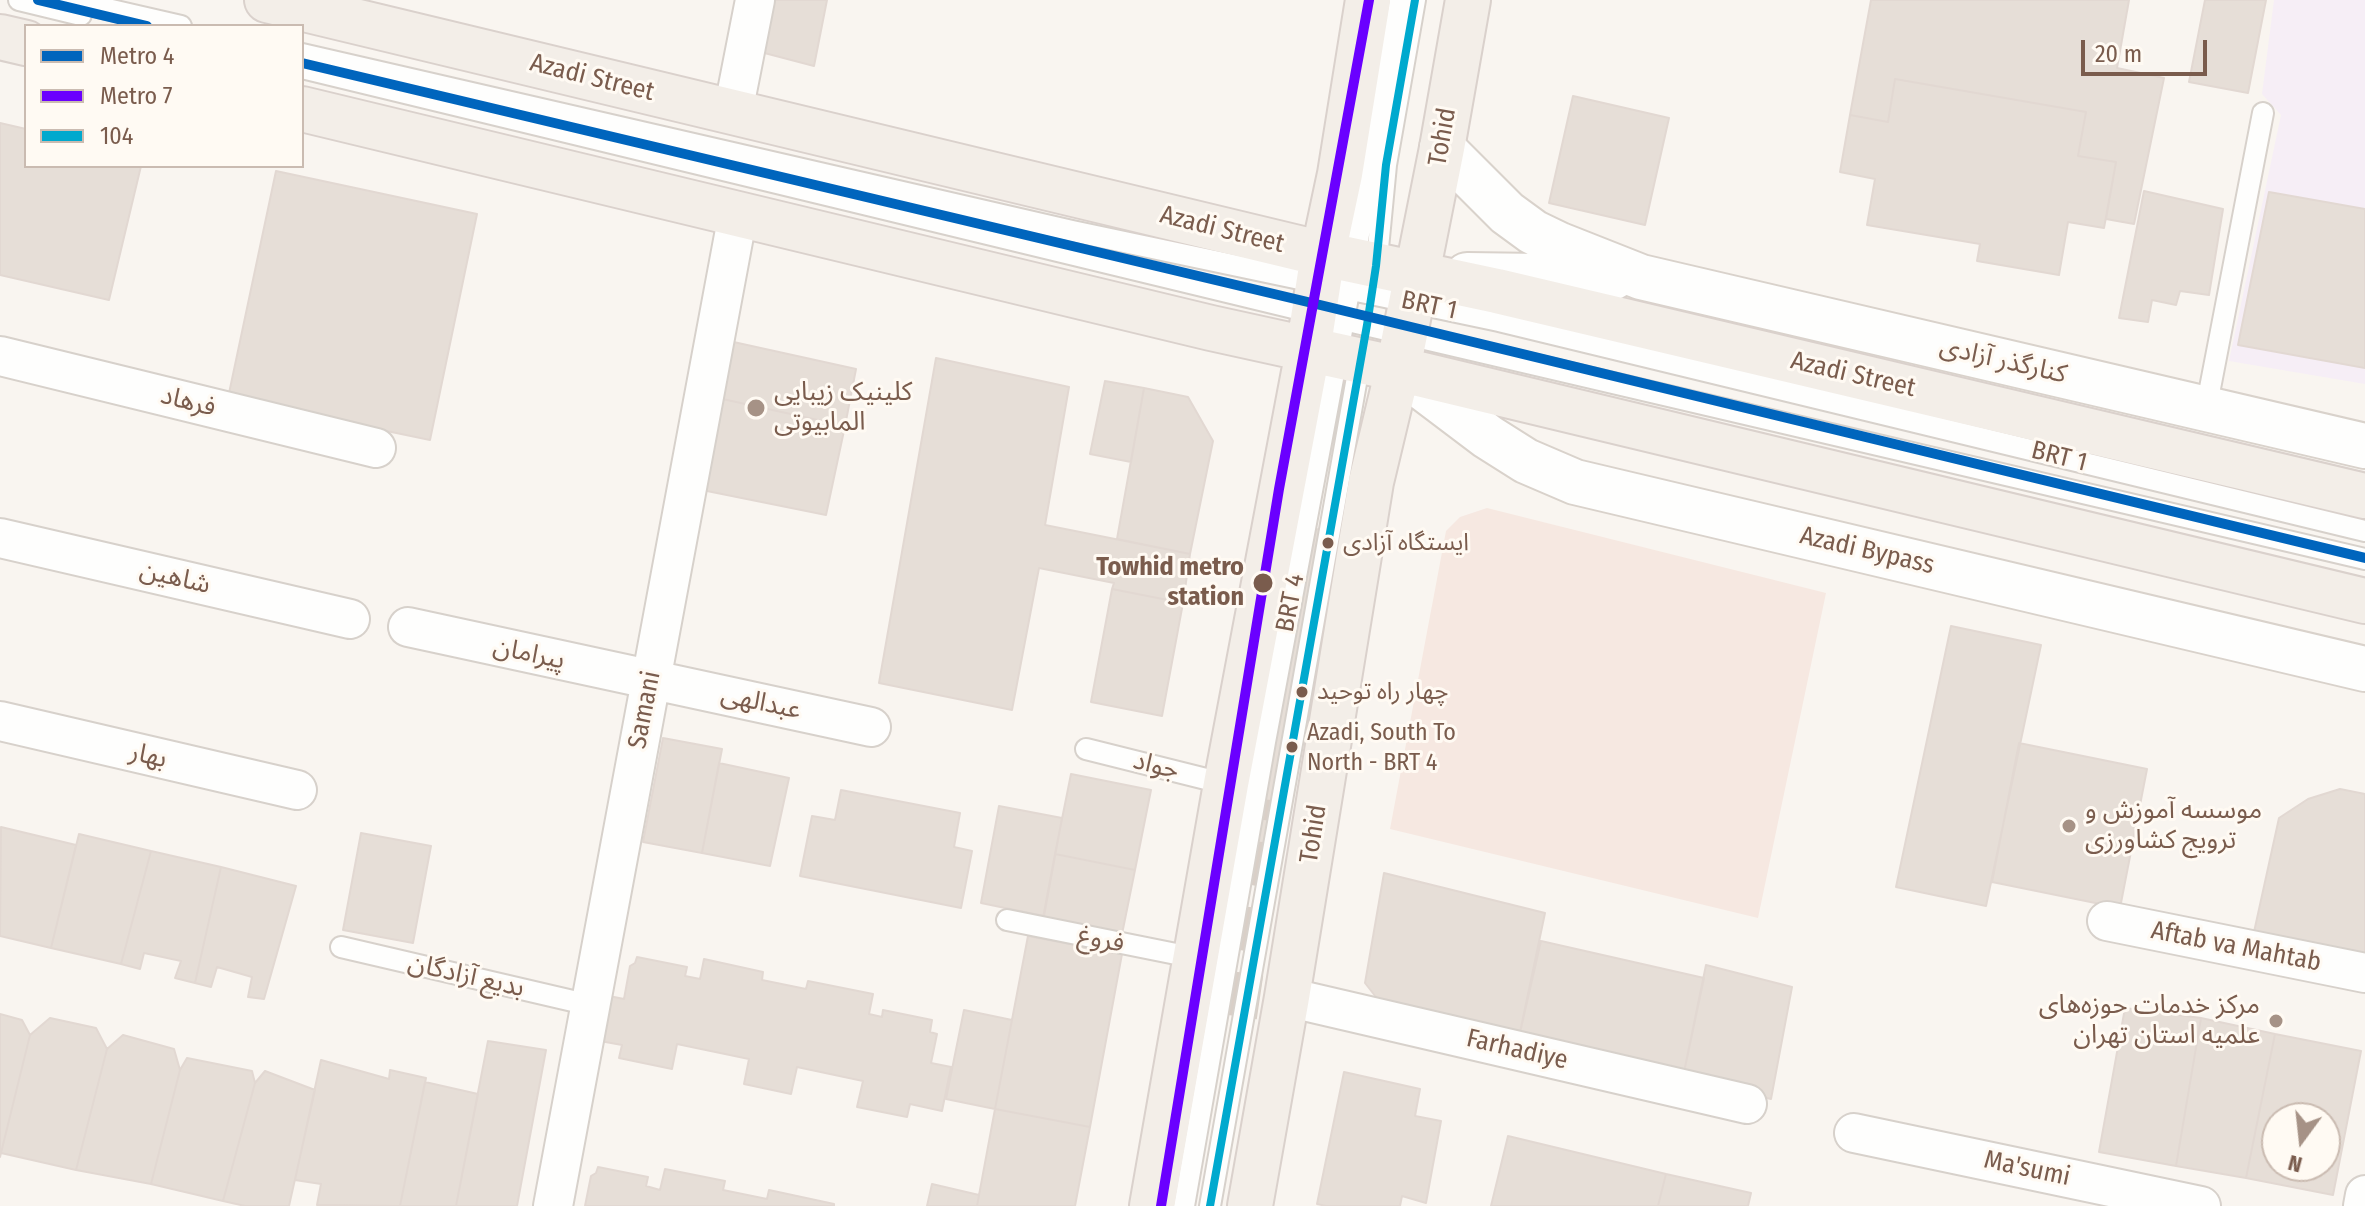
<!DOCTYPE html>
<html>
<head>
<meta charset="utf-8">
<style>
	body { margin:0 }
	#map { position:relative; width:2365px; height:1206px; overflow:hidden; background:#f9f5f0; font-family:"Fira Sans Condensed",sans-serif }
	canvas { display:block }
	.legend { position:absolute; left:24px; top:24px; width:280px; height:144px; box-sizing:border-box; background:#fffaf3; border:2px solid #cabbb1; margin:0; padding:10px 14px; list-style:none; font-size:24px; color:#7a5c4d }
	.legend li { display:flex; align-items:center; gap:16px; height:40px }
	.legend b { width:40px; border:2px solid #cabbb1 }
	.north { position:absolute; left:2261px; top:1102px; width:80px; height:80px; box-sizing:border-box; background:#fffaf3; border:2px solid #cabbb1; border-radius:50%; rotate:195deg; font-size:22px; font-weight:700; line-height:32px; text-align:center; color:#7a5c4d }
	.north::after { content:''; display:block; margin:auto; width:28px; height:36px; background:#a69286; clip-path:polygon(50% 0,100% 100%,50% 72%,0 100%) }
	.scale { position:absolute; left:2081px; top:40px; width:126px; height:36px; box-sizing:border-box; border:4px solid #7a5c4d; border-top:0; padding-left:10px; font-size:24px; line-height:28px; white-space:nowrap; color:#7a5c4d; -webkit-text-stroke:6px #fffaf3; paint-order:stroke }
</style>
</head>
<body>
<div id="map">
<canvas width="2365" height="1206"></canvas>
<ul class="legend">
<li><b style="height:10px;background:#0065bd"></b>Metro 4</li>
<li><b style="height:10px;background:#6a00ff"></b>Metro 7</li>
<li><b style="height:10px;background:#00a9ce"></b>104</li>
</ul>
<div class="north">N</div>
<div class="scale">20 m</div>
</div>
<script>
const context = document.querySelector('canvas').getContext('2d');
context.lineJoin = 'round';
function paint(path, color) { context.fillStyle = color; context.fill(path, 'evenodd'); }
const poly = rows => new Path2D(rows.map(r => 'M' + r).join(''));
function stroke(path, color, width, dash) { context.strokeStyle = color; context.lineWidth = width; context.lineCap = dash ? 'butt' : 'round'; context.setLineDash(dash || []); context.stroke(path); }
function write(font, color, halo, rows, align = 'center') {
  context.font = font + ' "Fira Sans Condensed","Noto Sans Arabic",sans-serif'; context.lineWidth = 6; context.setLineDash([]); context.textBaseline = 'middle'; context.strokeStyle = halo; context.fillStyle = color; for (const [text, x, y, turn = 0] of rows) {
    context.save(); context.translate(x, y); context.rotate((+turn || 0) * Math.PI / 180); context.textAlign = isNaN(turn) ? turn : align; if (halo) context.strokeText(text, 0, 0); context.fillText(text, 0, 0); context.restore();
  }
}
paint(poly([
	[1487,508,1826,593,1758,918,1390,829,1446,531,1460,517]
]), '#f6e8e1');
paint(poly([
	[2274,0,2365,0,2365,384,2229,361,2281,115,2262,94]
]), '#f6eef6');
const building = poly([
	[762,0,827,0,814,66,753,50,762,0],
	[1871,0,2129,0,2117,68,2164,78,2134,224,2106,219,2116,162,2078,156,2086,112,1895,79,1888,122,1850,115,1871,0],
	[2205,0,2266,0,2248,93,2189,82,2205,0],
	[1895,79,2086,112,2078,156,2116,162,2104,228,2068,222,2059,275,1977,261,1980,244,1867,225,1875,179,1840,172,1850,115,1888,122,1895,79],
	[1573,96,1669,118,1645,225,1549,203,1573,96],
	[0,123,26,129,26,166,141,166,109,300,0,275,0,123],
	[276,171,477,214,430,440,228,398,276,171],
	[2144,191,2223,209,2209,295,2180,291,2176,305,2152,300,2148,322,2119,318,2144,191],
	[2269,192,2365,209,2365,368,2238,345,2269,192],
	[729,341,856,369,845,426,718,398,729,341],
	[936,358,1069,387,1045,525,1190,554,1183,603,1112,589,1114,583,1039,568,1012,710,879,683,936,358],
	[1105,381,1144,388,1131,462,1090,454,1105,381],
	[1144,388,1188,397,1213,441,1190,554,1117,539,1144,388],
	[718,398,845,426,826,515,697,489,718,398],
	[1307,527,1321,530,1257,885,1244,882,1307,527],
	[1112,589,1183,603,1162,716,1091,702,1112,589],
	[1951,626,2041,645,1986,906,1896,887,1951,626],
	[663,738,722,749,702,853,643,842,663,738],
	[2019,743,2147,769,2120,908,1992,882,2019,743],
	[719,763,789,778,770,866,702,853,719,763],
	[1071,774,1151,790,1135,870,1055,854,1071,774],
	[2340,789,2365,794,2365,956,2254,932,2279,818,2308,799,2340,789],
	[841,790,960,813,954,847,972,851,961,908,800,876,812,816,835,820,841,790],
	[999,806,1062,818,1044,916,981,903,999,806],
	[1,827,76,845,51,948,0,936,1,827],
	[361,833,431,846,413,943,343,930,361,833],
	[79,834,151,851,121,964,51,948,79,834],
	[151,851,221,867,195,983,175,978,181,961,144,953,140,969,121,964,151,851],
	[1055,854,1135,870,1122,934,1043,918,1055,854],
	[221,867,296,886,264,999,248,997,252,977,217,967,211,987,195,983,221,867],
	[1384,873,1545,913,1519,1037,1383,1006,1365,983,1384,873],
	[1028,936,1122,954,1090,1127,995,1109,1028,936],
	[1541,941,1704,978,1683,1077,1519,1037,1541,941],
	[637,957,687,967,685,976,700,979,704,959,763,972,762,980,806,989,808,981,873,994,869,1014,882,1017,883,1010,932,1020,930,1032,937,1034,931,1063,951,1067,942,1111,910,1104,907,1117,857,1107,863,1081,797,1067,791,1094,744,1084,749,1059,677,1044,672,1069,619,1058,622,1045,600,1041,609,996,624,999,630,966,635,963,637,957],
	[1706,965,1792,987,1771,1099,1683,1077,1706,965],
	[2125,1008,2201,1018,2176,1166,2099,1152,2125,1008],
	[964,1010,1012,1020,995,1109,946,1099,964,1010],
	[0,1014,22,1020,30,1035,0,1157,0,1014],
	[50,1018,96,1028,107,1049,76,1170,1,1153,30,1035,50,1018],
	[2201,1018,2275,1034,2246,1178,2176,1166,2201,1018],
	[2275,1034,2361,1051,2333,1195,2246,1178,2275,1034],
	[2277,1118,2325,1118,2325,1166,2277,1166,2277,1118],
	[123,1035,174,1049,180,1070,151,1184,76,1170,107,1049,123,1035],
	[488,1041,546,1050,517,1206,456,1206,488,1041],
	[187,1058,252,1071,255,1083,223,1201,151,1184,180,1070,187,1058],
	[321,1060,389,1079,390,1070,426,1078,400,1206,317,1205,321,1184,295,1180,321,1060],
	[265,1071,315,1090,289,1206,245,1206,223,1201,255,1083,265,1071],
	[1344,1072,1420,1089,1415,1116,1441,1121,1426,1203,1402,1196,1400,1206,1326,1206,1317,1204,1344,1072],
	[425,1082,478,1094,456,1206,400,1206,425,1082],
	[995,1109,1090,1127,1075,1206,977,1206,995,1109],
	[1508,1136,1666,1174,1658,1206,1491,1206,1508,1136],
	[598,1167,648,1177,646,1186,660,1190,665,1169,725,1181,723,1190,767,1199,769,1190,834,1204,834,1206,585,1206,591,1176,596,1173,598,1167],
	[1666,1174,1751,1193,1748,1206,1658,1206,1666,1174],
	[932,1184,979,1195,977,1206,927,1206,932,1184]
]);
paint(building, '#e6ded7');
stroke(building, '#e2d8d2', 2);
stroke(poly([
	[1235,1016,1246,942,1261,799]
]), '#d9cfc7', 44, [44, 22]);
const lane = poly([
	[19,0,81,15],
	[68,0,181,26],
	[302,54,1072,231,1499,321,2365,531],
	[302,68,1314,313,2365,559],
	[1376,269,1386,165,1415,0],
	[2206,409,2263,113],
	[1086,749,1226,784],
	[1007,920,1196,958],
	[341,947,590,1005],
	[1184,1206,1265,742,1344,320,1400,0],
	[1210,1206,1361,355]
]);
const street = poly([
	[733,112,755,0],
	[0,356,376,448],
	[0,538,350,619],
	[408,627,871,727],
	[0,721,297,790],
	[2107,921,2365,973],
	[1287,997,1747,1104],
	[1854,1133,2201,1206],
	[553,1206,738,214],
	[2363,1206,2365,1195]
]);
const secondary = poly([
	[1442,148,1507,213,1533,232,1560,245,1641,277,2365,446],
	[1467,275,1614,277],
	[1398,369,1488,437,1526,461,1575,482,2365,669]
]);
const primary = poly([
	[267,0,1323,254,1497,291,2365,496],
	[0,37,26,43],
	[302,109,1211,328,1398,369,2365,601],
	[1152,1206,1226,784,1308,351,1323,254,1340,174,1368,0],
	[1250,1206,1287,997,1371,482,1398,369,1442,148,1468,0]
]);
stroke(lane, '#d7d1cb', 24);
stroke(street, '#d7d1cb', 42);
stroke(secondary, '#d9d2cb', 48);
stroke(primary, '#dad1cc', 48);
stroke(lane, '#fefefd', 20);
stroke(street, '#fefefd', 38);
stroke(secondary, '#fefefd', 44);
stroke(primary, '#f3eee8', 44);
stroke(poly([
	[1210,1206,1367,325,1376,266,1386,165,1415,0]
]), '#00a9ce', 8);
stroke(poly([
	[38,0,147,26],
	[302,63,1312,303,2365,558]
]), '#0065bd', 10);
stroke(poly([
	[1161,1206,1279,489,1369,0]
]), '#6a00ff', 10);
for (const [x, y, r, color] of [
	[756,408,10,"#a69286"],
	[1328,543,7,"#7a5c4d"],
	[1263,583,11,"#7a5c4d"],
	[1302,692,7,"#7a5c4d"],
	[1292,747,7,"#7a5c4d"],
	[2069,826,8,"#a69286"],
	[2276,1021,8,"#a69286"]
]) { const dot = new Path2D(); dot.arc(x, y, r, 0, 2 * Math.PI); context.fillStyle = color; context.fill(dot); stroke(dot, '#fffaf3', 3); }
write('24px', '#7a5c4d', '#fffaf3', [
	["ایستگاه آزادی",1343,543],
	["چهار راه توحید",1317,692],
	["Azadi, South To",1307,733],
	["North - BRT 4",1307,763]
], 'left');
write('26px', '#7a5c4d', '#fffaf3', [
	["Azadi Street",592,78,14],
	["Tohid",1443,137,-80],
	["Azadi Street",1222,230,14],
	["BRT 1",1429,306,12],
	["کنارگذر آزادی",2003,361,13],
	["Azadi Street",1853,375,13],
	["فرهاد",188,402,14],
	["BRT 1",2059,457,14],
	["Azadi Bypass",1867,551,13],
	["شاهین",175,578,13],
	["BRT 4",1291,603,-79],
	["پیرامان",529,654,12],
	["عبدالهی",761,703,12],
	["Samani",645,710,-79],
	["بهار",148,756,13],
	["جواد",1156,766,14],
	["Tohid",1314,834,-81],
	["فروغ",1101,940,12],
	["Aftab va Mahtab",2236,947,11],
	["بدیع آزادگان",466,976,13],
	["Farhadiye",1517,1050,13],
	["Ma'sumi",2027,1169,12]
]);
write('26px', '#7a5c4d', '#fffaf3', [
	["کلینیک زیبایی",774,393],
	["المابیوتی",774,423],
	["موسسه آموزش و",2085,811],
	["ترویج کشاورزی",2085,841],
	["مرکز خدمات حوزه‌های",2260,1006,"right"],
	["علمیه استان تهران",2260,1036,"right"]
], 'left');
write('bold 26px', '#7a5c4d', '#fffaf3', [
	["Towhid metro",1244,568],
	["station",1244,598]
], 'right');
</script>
</body>
</html>
